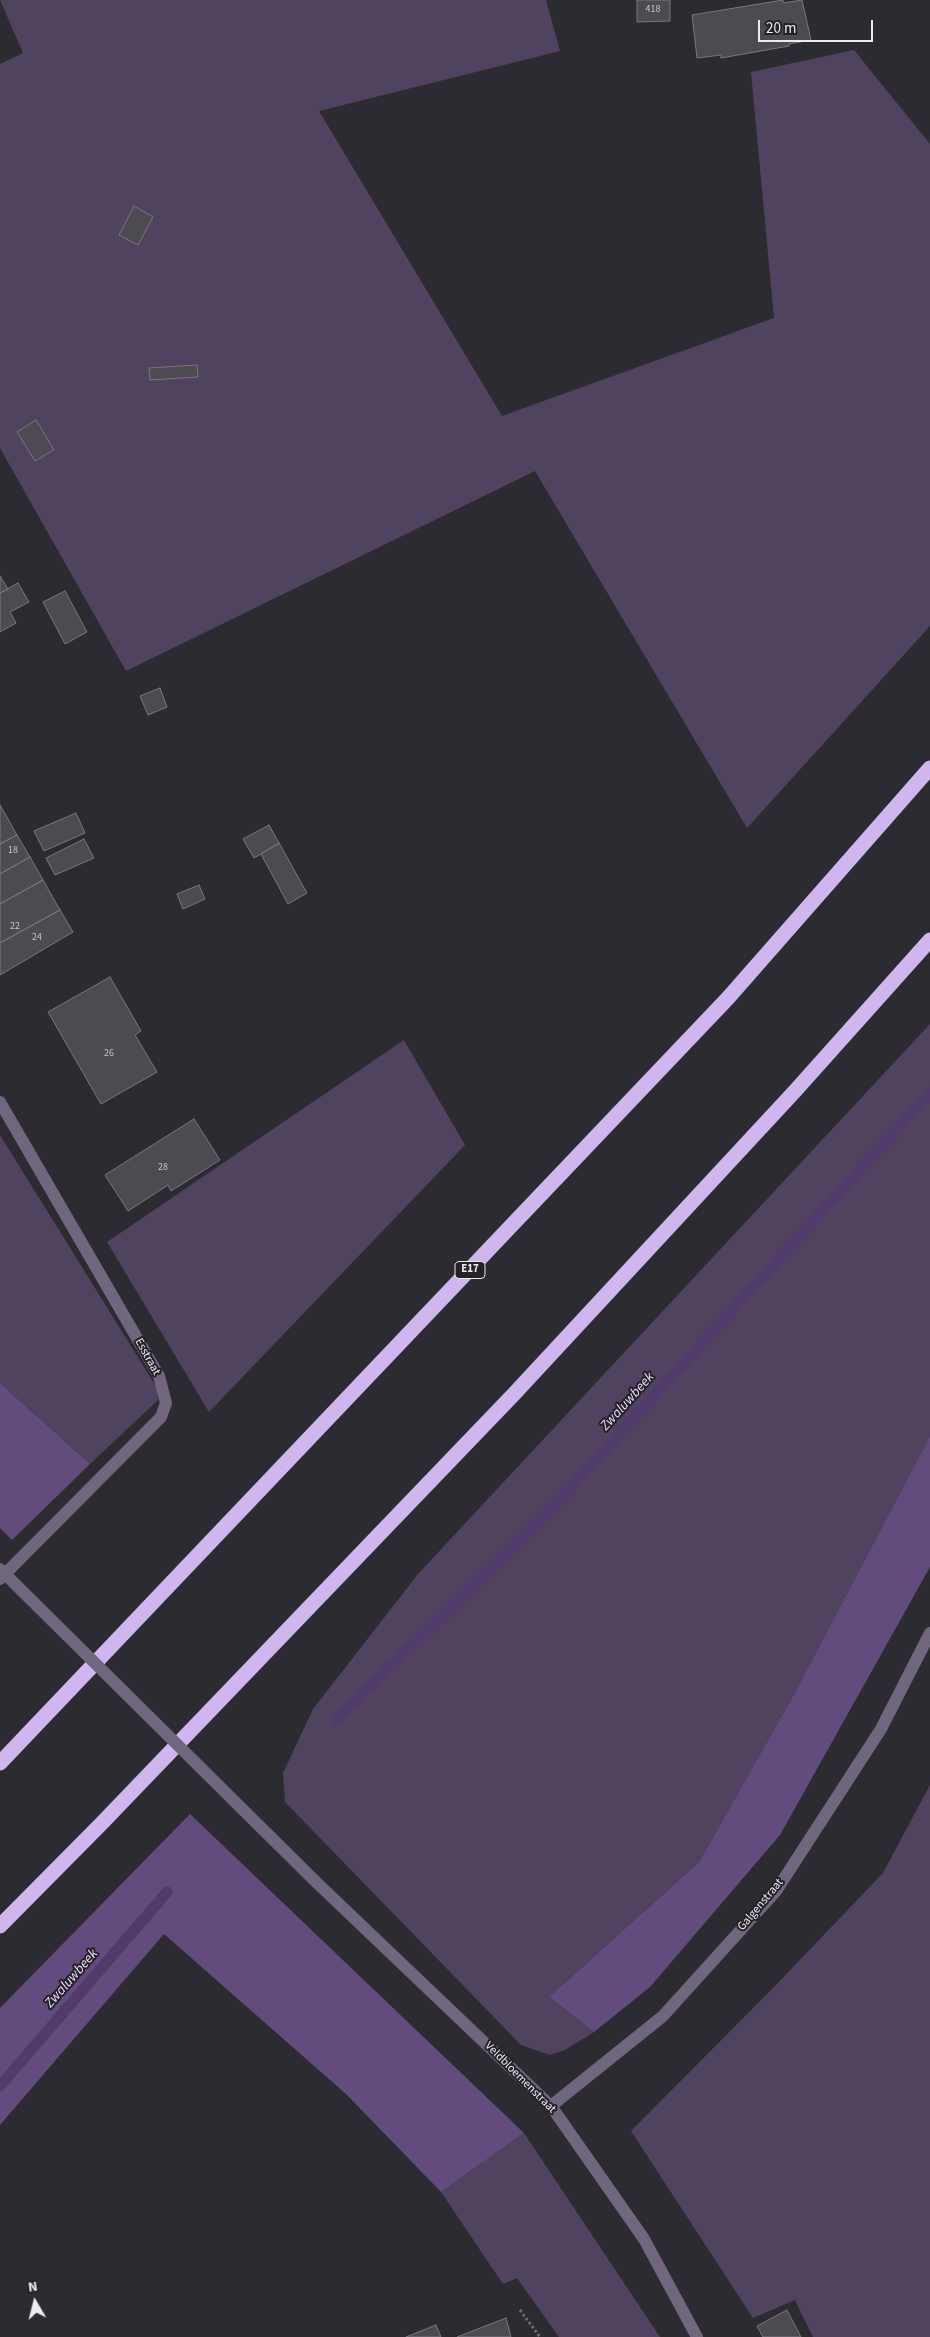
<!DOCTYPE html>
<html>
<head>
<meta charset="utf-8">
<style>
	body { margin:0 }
	#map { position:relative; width:930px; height:2337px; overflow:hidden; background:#2d2b32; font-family:"Source Sans 3",sans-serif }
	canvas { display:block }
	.north { position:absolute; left:10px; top:2277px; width:50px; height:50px; -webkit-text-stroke:4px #242128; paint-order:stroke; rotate:352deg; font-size:14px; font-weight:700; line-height:20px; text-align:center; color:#edebef }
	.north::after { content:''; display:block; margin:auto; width:18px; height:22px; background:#edebef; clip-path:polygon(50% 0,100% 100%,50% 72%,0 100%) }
	.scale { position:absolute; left:758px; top:20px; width:115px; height:22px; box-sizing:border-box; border:2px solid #edebef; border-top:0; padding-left:6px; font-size:15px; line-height:18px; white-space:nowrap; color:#edebef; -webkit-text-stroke:4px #242128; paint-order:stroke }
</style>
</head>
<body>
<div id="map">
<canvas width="930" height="2337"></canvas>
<div class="north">N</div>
<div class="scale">20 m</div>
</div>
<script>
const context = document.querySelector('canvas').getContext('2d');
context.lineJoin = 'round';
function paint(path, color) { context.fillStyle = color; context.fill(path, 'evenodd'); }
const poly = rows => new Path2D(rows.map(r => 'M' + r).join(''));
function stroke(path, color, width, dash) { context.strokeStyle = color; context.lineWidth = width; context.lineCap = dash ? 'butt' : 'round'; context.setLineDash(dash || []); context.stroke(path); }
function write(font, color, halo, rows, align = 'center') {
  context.font = font + ' "Source Sans 3",sans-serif'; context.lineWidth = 4; context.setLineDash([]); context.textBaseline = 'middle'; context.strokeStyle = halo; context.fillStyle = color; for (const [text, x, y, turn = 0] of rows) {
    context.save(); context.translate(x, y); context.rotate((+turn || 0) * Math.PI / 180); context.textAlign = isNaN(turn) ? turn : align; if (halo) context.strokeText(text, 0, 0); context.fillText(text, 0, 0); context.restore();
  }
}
paint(poly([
	[0,0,546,0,560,51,319,111,502,416,774,318,751,72,854,50,930,144,930,626,747,828,535,471,126,671,0,448,0,64,23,53],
	[930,1024,930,1436,792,1698,699,1862,549,1997,594,2032,565,2050,550,2055,521,2045,285,1802,283,1773,313,1709,418,1574],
	[404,1040,465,1145,209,1412,107,1242],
	[0,1135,157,1388,158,1400,90,1464,0,1383],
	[930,1785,930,2337,813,2337,795,2300,753,2318,631,2131,774,1987,883,1873],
	[524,2133,660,2337,559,2337,517,2278,503,2284,441,2192]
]), '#504360');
paint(poly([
	[0,1383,90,1464,12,1540,0,1528],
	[930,1436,930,1567,780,1835,650,1987,594,2032,549,1997,699,1862,792,1698],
	[190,1814,524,2133,441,2192,346,2094,164,1934,0,2125,0,2008]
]), '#624b7d');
stroke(poly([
	[337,1720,553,1507,930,1093],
	[0,2086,167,1892]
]), '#513b6b', 11);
const building = poly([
	[637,0,670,0,670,21,637,22,637,0],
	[783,0,783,3,802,0,811,40,789,44,789,46,721,58,721,55,697,58,692,15,783,0],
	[134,206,153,217,138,245,119,235,134,206],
	[197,365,198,377,150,380,149,368,197,365],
	[36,420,54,450,35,461,17,432,36,420],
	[0,576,8,589,0,593,0,576],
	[18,583,29,602,10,612,16,623,0,632,0,593,18,583],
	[65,591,87,632,65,644,43,602,65,591],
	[160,688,167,707,148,715,140,696,160,688],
	[0,805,17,835,0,844,0,805],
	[76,813,85,833,44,851,34,831,76,813],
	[269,825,279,843,254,858,243,839,269,825],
	[17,835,30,857,0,874,0,844,17,835],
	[84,839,94,858,55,875,46,858,84,839],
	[279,843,307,893,288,904,261,854,279,843],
	[30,857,43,880,0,904,0,874,30,857],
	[43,880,60,910,0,943,0,904,43,880],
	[199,885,205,899,183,909,177,894,199,885],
	[60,910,73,932,0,975,0,943,60,910],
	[110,977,141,1031,135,1035,157,1072,101,1104,48,1012,110,977],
	[194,1119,220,1160,171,1191,168,1185,128,1211,105,1175,194,1119],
	[787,2310,801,2337,763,2337,757,2326,787,2310],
	[506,2318,511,2337,457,2337,506,2318],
	[436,2325,441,2337,406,2337,436,2325]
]);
paint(building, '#4d4a52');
stroke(building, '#79767e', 1);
stroke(poly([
	[520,2310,540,2337]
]), '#6f6d73', 3, [2.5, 2.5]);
stroke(poly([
	[0,1102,159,1376,166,1403,161,1417,0,1579],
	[315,1881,551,2106,644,2239,697,2337],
	[551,2106,663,2016,776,1891,881,1729,930,1633]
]), '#70667d', 12);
stroke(poly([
	[0,1763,728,998,930,768],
	[0,1926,101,1824,514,1394,795,1091,930,940]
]), '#cfb6ef', 15);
stroke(poly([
	[0,1569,315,1881]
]), '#70667d', 12);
write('10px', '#c5c3c8', null, [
	["418",653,10],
	["18",13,851],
	["22",15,927],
	["24",37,938],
	["26",109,1054],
	["28",163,1168]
]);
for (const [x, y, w] of [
	[470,1270,30]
]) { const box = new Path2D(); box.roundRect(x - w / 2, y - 8.5, w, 17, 4); context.fillStyle = '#242128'; context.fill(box); stroke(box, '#edebef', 1); }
write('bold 11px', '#edebef', null, [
	["E17",470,1270]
]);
write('12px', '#edebef', '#242128', [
	["Esstraat",147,1357,61],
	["Galgenstraat",761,1905,-50],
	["Veldbloemenstraat",520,2078,45]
]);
write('italic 14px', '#eaddfc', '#242128', [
	["Zwaluwbeek",628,1402,-48],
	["Zwaluwbeek",72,1979,-49]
]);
</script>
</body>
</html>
